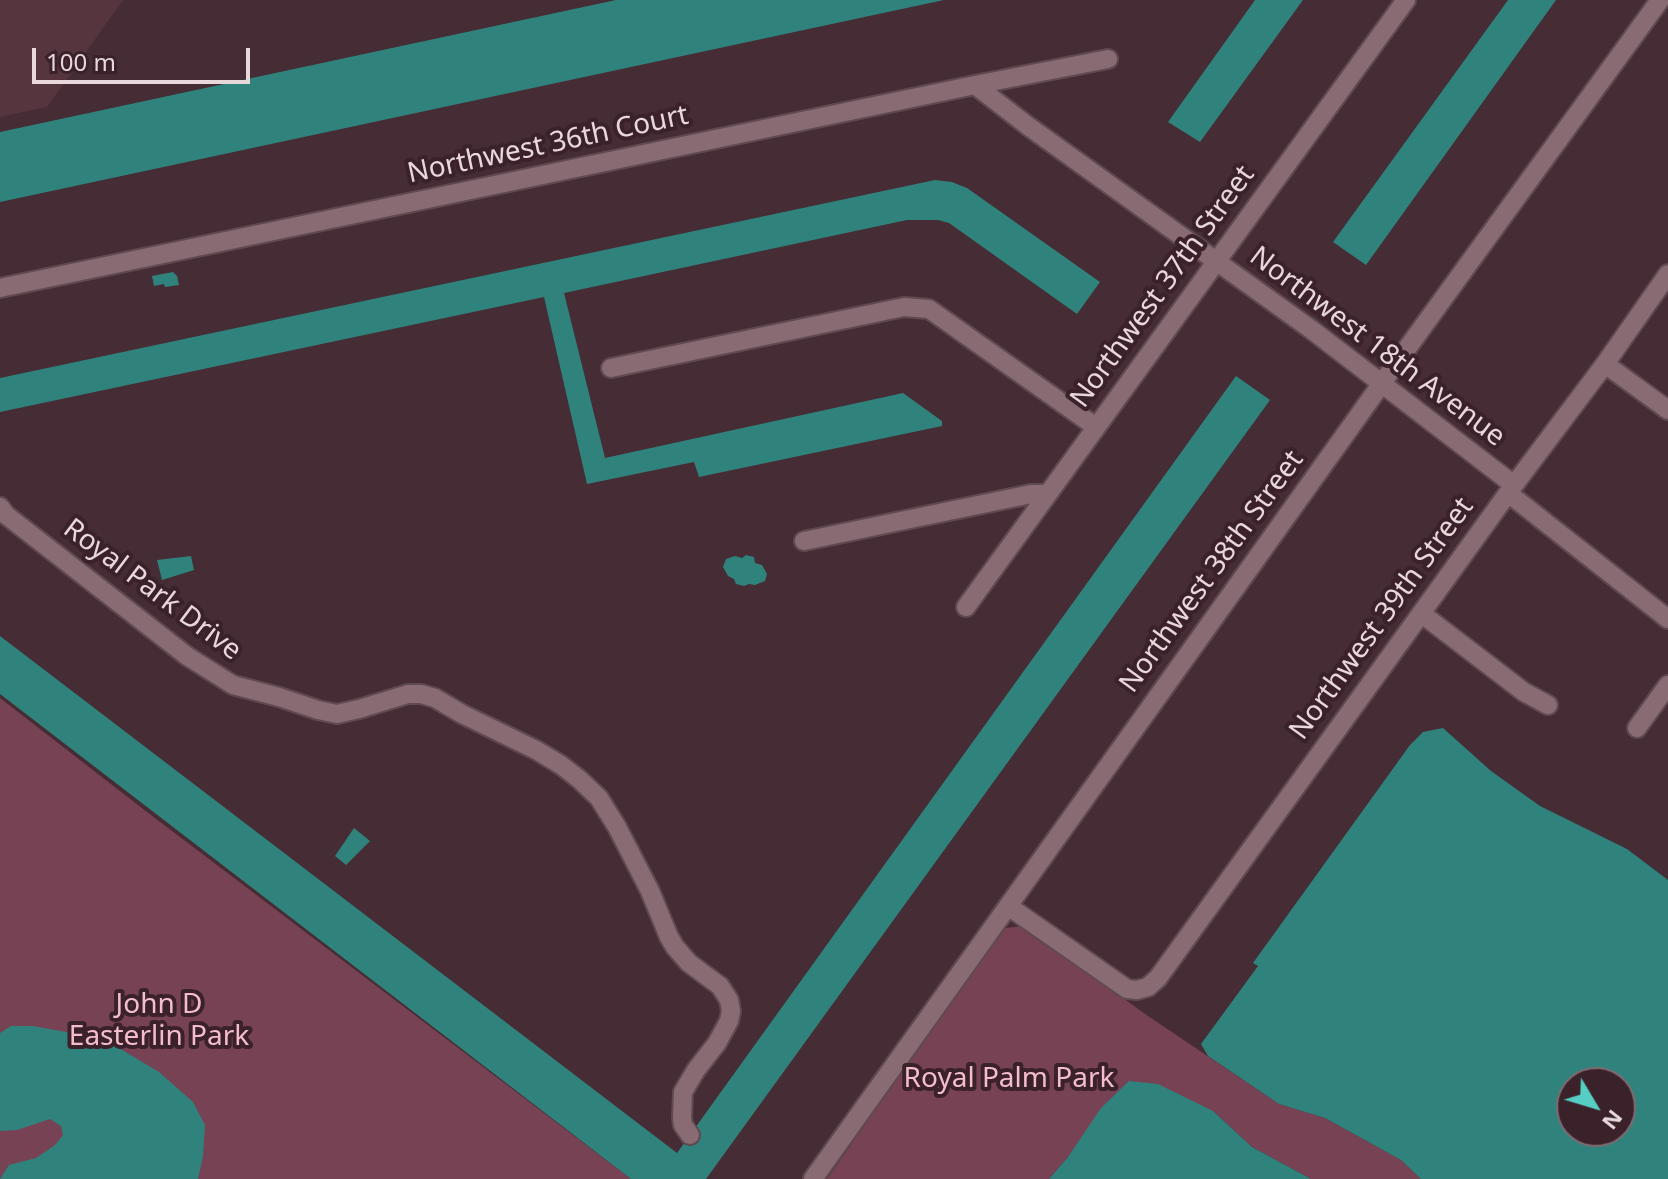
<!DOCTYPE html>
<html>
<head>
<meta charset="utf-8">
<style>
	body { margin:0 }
	#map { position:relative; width:1668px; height:1179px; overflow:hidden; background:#462c34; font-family:"Noto Sans",sans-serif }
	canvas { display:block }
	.north { position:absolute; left:1556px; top:1067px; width:80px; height:80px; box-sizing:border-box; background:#3b222a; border:2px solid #806a71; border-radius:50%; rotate:128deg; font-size:22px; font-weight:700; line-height:32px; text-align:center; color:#e8d7db }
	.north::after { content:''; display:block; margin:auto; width:28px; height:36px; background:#56cec3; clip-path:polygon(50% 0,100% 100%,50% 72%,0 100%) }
	.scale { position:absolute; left:32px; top:48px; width:218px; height:36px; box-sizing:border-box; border:4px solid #e8d7db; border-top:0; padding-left:10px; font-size:24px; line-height:28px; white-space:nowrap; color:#e8d7db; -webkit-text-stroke:6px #3b222a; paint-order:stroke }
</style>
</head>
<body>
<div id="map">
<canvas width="1668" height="1179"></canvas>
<div class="north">N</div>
<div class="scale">100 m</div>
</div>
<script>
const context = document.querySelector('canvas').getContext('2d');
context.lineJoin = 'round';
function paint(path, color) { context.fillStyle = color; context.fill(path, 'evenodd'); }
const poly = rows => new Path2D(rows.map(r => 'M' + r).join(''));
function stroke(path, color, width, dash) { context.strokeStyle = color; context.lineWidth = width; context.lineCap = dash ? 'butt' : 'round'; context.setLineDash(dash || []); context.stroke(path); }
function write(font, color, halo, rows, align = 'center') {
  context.font = font + ' "Noto Sans",sans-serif'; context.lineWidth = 8; context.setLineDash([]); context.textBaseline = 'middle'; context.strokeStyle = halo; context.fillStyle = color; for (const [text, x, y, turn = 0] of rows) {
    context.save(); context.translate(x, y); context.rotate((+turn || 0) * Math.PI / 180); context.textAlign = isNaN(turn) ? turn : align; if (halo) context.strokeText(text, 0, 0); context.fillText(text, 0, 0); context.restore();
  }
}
paint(poly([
	[0,0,123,0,47,107,0,117]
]), '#56353f');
paint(poly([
	[0,698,147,812,631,1179,0,1179],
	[1023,926,1148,1016,1279,1104,1325,1118,1401,1160,1421,1179,1311,1179,1252,1147,1213,1111,1068,1157,1049,1179,827,1179,920,1046,1005,928]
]), '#764254');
paint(poly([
	[616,0,944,0,0,202,0,132],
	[1255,0,1303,0,1200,142,1168,122],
	[1508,0,1556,0,1366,265,1333,242],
	[935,180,952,182,967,188,1100,282,1077,314,949,223,938,220,907,220,564,293,605,458,903,393,942,421,942,426,699,477,694,462,587,484,544,297,0,412,0,378],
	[173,272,177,276,179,285,165,287,164,284,154,286,152,276],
	[1236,376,1270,400,706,1179,631,1179,0,694,0,636,677,1153],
	[746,555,754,557,755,563,762,565,767,574,765,581,755,585,749,584,744,586,736,584,734,579,728,576,723,567,726,559,735,556,742,558],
	[191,556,194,570,162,580,157,560],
	[1443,728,1491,771,1540,806,1627,849,1668,880,1668,1179,1421,1179,1401,1160,1325,1118,1279,1104,1208,1056,1201,1044,1258,966,1253,963,1410,745,1423,732],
	[1620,1083,1620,1131,1572,1131,1572,1083],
	[354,828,370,841,346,865,335,856],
	[11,1026,33,1026,77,1034,119,1048,159,1072,193,1102,205,1125,203,1156,198,1179,0,1179,9,1165,36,1158,55,1145,63,1135,61,1126,50,1119,17,1130,0,1131,0,1033],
	[1129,1081,1158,1084,1213,1111,1252,1147,1311,1179,1049,1179,1068,1157,1101,1108]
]), '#2f837c');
const minor = poly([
	[975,85,1028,126,1312,330,1514,485],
	[0,288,975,85,1108,59],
	[1605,364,1668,410],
	[611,368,904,307,929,309,1096,427],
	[1508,493,1668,619],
	[0,507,6,515,187,656,233,685,279,697,318,710,337,714,359,709,408,694,421,694,435,698,462,714,536,750,561,765,579,779,599,798,617,827,650,891,669,937,675,947,689,963,720,986,729,1000,731,1011,729,1021,717,1043,696,1070,683,1092,682,1118,683,1125,690,1135],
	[804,541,1031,494,1047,494],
	[966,607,1406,0],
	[1422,614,1524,692,1548,705],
	[1637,728,1668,685],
	[1008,906,1127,989,1137,990,1148,987,1158,978,1508,493,1605,364,1668,274],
	[813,1179,1382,383,1660,0]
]);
stroke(minor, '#604a51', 22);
stroke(minor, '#896b73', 18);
write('28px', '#e8d7db', '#3b222a', [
	["Northwest 36th Court",548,145,-12],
	["Northwest 37th Street",1163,287,-54],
	["Northwest 18th Avenue",1377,347,37],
	["Northwest 38th Street",1212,572,-54],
	["Royal Park Drive",152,590,37],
	["Northwest 39th Street",1382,619,-54]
]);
write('28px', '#f4bdcd', '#3b222a', [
	["John D",159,1005],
	["Easterlin Park",159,1037],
	["Royal Palm Park",1009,1079]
]);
</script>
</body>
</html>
